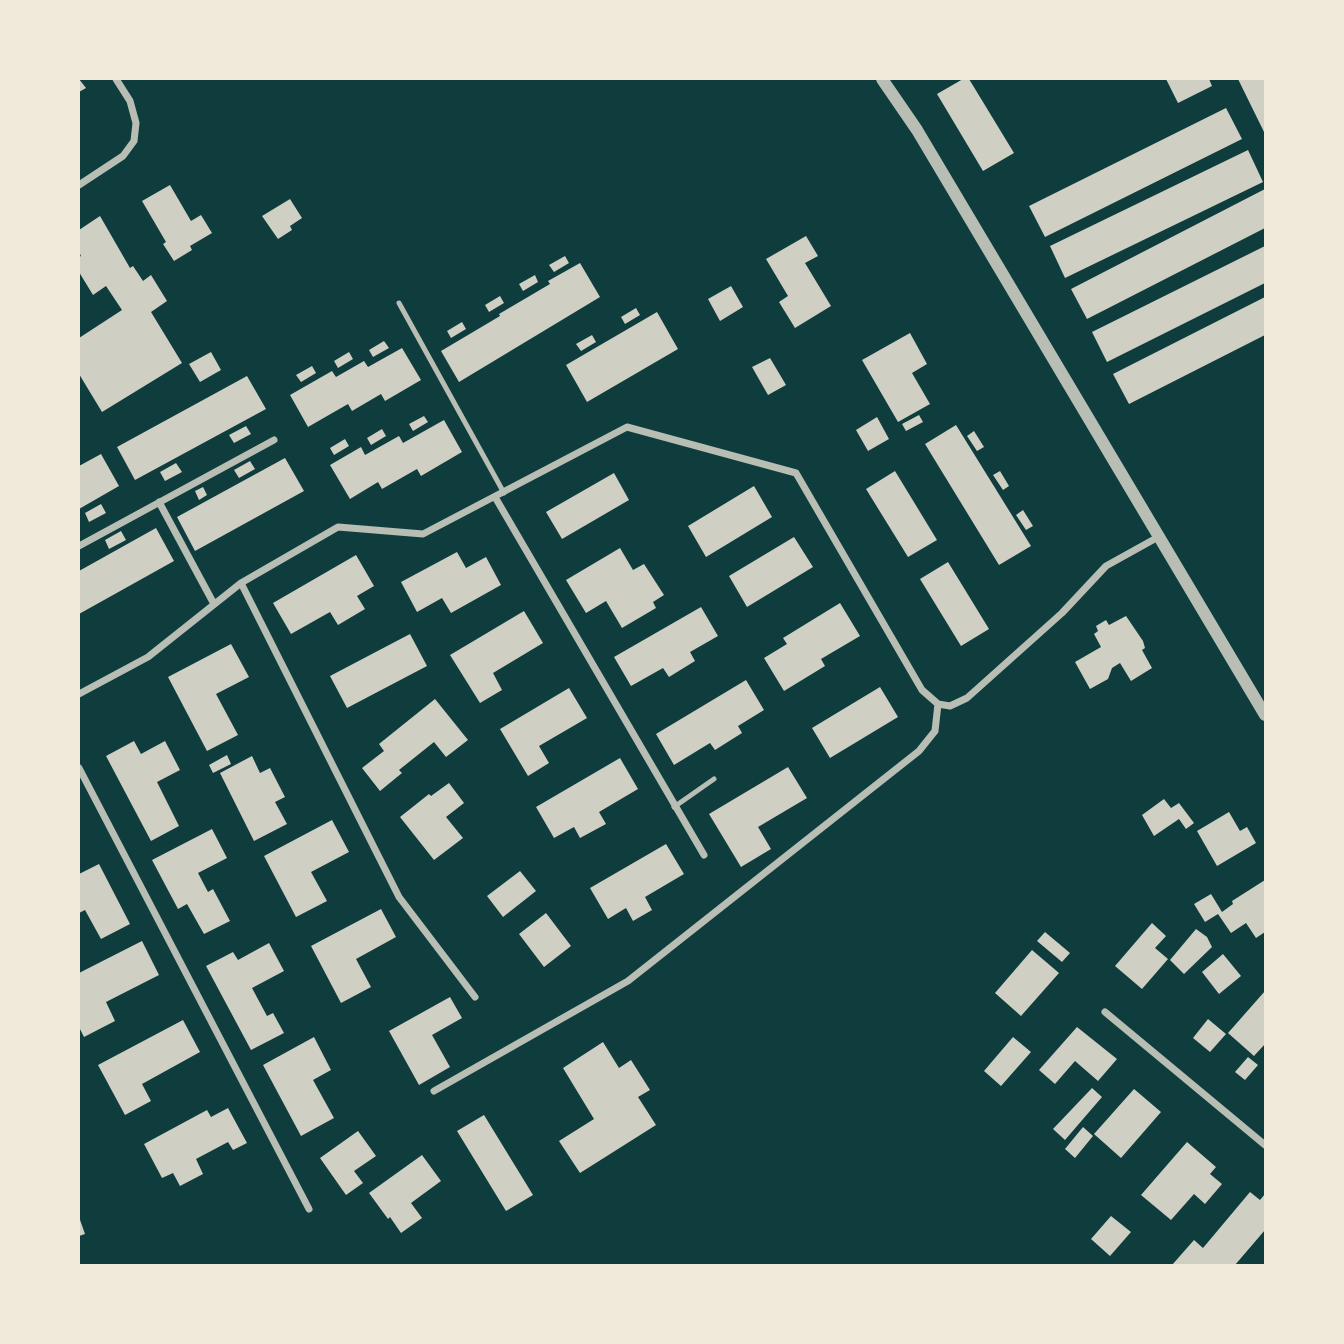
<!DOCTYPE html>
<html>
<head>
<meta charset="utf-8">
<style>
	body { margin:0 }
	#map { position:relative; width:1344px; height:1344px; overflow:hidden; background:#0f3d3e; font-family:"IBM Plex Sans",sans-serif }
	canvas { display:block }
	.frame { position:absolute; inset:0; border:80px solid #f1e9da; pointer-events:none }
</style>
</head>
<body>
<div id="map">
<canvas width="1344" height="1344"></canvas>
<div class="frame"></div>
</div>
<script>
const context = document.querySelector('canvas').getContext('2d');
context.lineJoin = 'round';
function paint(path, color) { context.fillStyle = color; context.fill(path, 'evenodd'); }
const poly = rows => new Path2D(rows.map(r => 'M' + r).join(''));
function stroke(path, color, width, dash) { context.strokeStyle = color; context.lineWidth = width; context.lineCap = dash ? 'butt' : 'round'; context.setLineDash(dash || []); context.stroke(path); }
paint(poly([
	[79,79,86,88,79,92],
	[963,79,969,79,1014,153,983,171,937,94],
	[1166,79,1209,79,1212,86,1178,103],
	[1238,79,1265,79,1265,134],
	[1226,108,1242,139,1045,237,1029,206],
	[1248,150,1263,182,1065,278,1050,246],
	[170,185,191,221,201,215,212,233,190,246,192,250,174,261,163,244,166,242,142,201],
	[1265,189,1265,228,1087,319,1071,289],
	[290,199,302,218,290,226,292,230,278,239,262,216],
	[100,216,130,268,133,266,143,281,151,275,167,301,151,312,182,363,102,412,79,374,79,338,122,310,106,286,93,295,79,272,79,257,81,256,79,252,79,230],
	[806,236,818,256,805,263,831,306,795,328,779,302,788,296,766,259],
	[1265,246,1265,283,1107,362,1092,332],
	[565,256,569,263,554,272,549,265],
	[580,263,600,297,459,382,441,351,500,316,499,314,550,284,548,281],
	[535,275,538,282,523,291,519,284],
	[731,286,743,307,720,321,708,299],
	[500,296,504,303,489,312,485,305],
	[1265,297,1265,335,1129,404,1113,374],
	[636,308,640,315,625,324,621,317],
	[657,312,678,349,587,402,566,365],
	[462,322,466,329,451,338,447,331],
	[910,333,927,364,912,373,930,404,898,422,862,360],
	[592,335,596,342,581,351,576,344],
	[384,341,389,348,373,357,369,350],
	[402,348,421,380,385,401,381,394,352,411,348,404,308,427,290,395,332,371,336,377,364,361,368,367],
	[211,352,221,370,200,382,189,364],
	[349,352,353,359,338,368,334,361],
	[770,358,786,385,768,395,752,367],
	[312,366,316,373,301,382,296,375],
	[247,376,266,409,135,480,117,447],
	[919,415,923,422,906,431,902,424],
	[424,416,428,422,413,431,409,424],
	[877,417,889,439,868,451,856,430],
	[444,420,462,452,421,476,417,469,382,489,378,482,350,499,330,465,361,447,365,455,399,436,403,443],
	[956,425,1031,546,999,565,925,444],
	[246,426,251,434,234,443,229,435],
	[382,429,386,436,371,445,367,438],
	[974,431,984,447,977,451,967,436],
	[345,439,349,446,334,455,330,448],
	[101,454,119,486,79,509,79,466],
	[285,458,304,491,195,551,177,517],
	[250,461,255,469,239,478,234,470],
	[176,463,182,472,165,481,160,472],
	[895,471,937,540,908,557,866,489],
	[1000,471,1009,486,1003,490,993,475],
	[614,473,629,500,562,539,546,512],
	[754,486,772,517,706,557,688,526],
	[203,487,207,495,199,500,195,491],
	[101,504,106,513,89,522,85,513],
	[1023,510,1033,526,1026,530,1016,515],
	[156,528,174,561,79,614,79,571],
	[121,531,126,540,109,549,105,540],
	[794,537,813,567,747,607,729,576],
	[620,548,633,570,644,564,664,595,653,602,656,608,622,628,606,601,586,613,566,580],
	[457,552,466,568,486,557,501,585,451,613,442,598,417,612,401,582],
	[356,555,374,586,357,596,365,609,338,625,330,612,291,634,273,603],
	[948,562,989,629,961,646,920,579],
	[840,603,860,636,821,659,825,666,784,691,764,658,787,644,783,638],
	[701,607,718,636,690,652,695,661,669,677,663,668,631,686,614,657],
	[524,611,543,643,493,673,502,690,480,703,450,655],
	[1126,616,1143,641,1145,648,1142,650,1152,668,1131,681,1120,663,1112,668,1108,679,1090,689,1075,662,1101,647,1094,634,1098,631,1096,626,1106,620,1109,625],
	[410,634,427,666,347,708,330,676],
	[231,644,249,677,216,694,238,735,207,751,168,677],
	[746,680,764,710,738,726,742,733,715,750,710,743,674,765,656,734],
	[880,687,898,717,830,758,812,728],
	[569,688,587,718,539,746,549,763,528,776,500,729],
	[435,699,468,740,446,757,434,742,399,770,402,773,380,791,362,768,384,751,379,744],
	[134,741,141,754,165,741,180,770,157,782,179,826,151,841,106,756],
	[227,755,231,764,213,773,209,765],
	[252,756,260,773,270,768,285,797,275,802,287,824,254,841,220,773],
	[620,758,638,789,599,812,606,824,580,838,574,827,554,838,536,807],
	[788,767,807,798,758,827,771,849,741,867,709,814],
	[449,783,464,803,446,817,463,838,434,860,400,817,429,794,431,796],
	[1164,799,1171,808,1179,803,1194,823,1186,829,1179,819,1154,836,1142,815],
	[1229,812,1240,831,1247,827,1256,843,1217,866,1197,831],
	[332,820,349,852,311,872,327,901,296,917,264,856],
	[212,829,227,858,198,873,208,892,213,889,230,921,204,934,187,904,178,909,152,860],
	[666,844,684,874,645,897,652,910,633,921,626,908,608,919,590,888],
	[99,864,130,924,101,939,85,910,79,913,79,874],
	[520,871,536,891,503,917,487,896],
	[1265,880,1265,932,1256,938,1246,923,1231,933,1218,914,1205,922,1194,904,1211,894,1222,912,1233,904,1232,901],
	[381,909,396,937,356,959,371,987,341,1003,311,946],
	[546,913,571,946,544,967,519,934],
	[1152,923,1166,936,1155,948,1168,959,1142,989,1115,966],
	[1196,929,1207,937,1212,947,1184,974,1170,960],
	[1045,932,1070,953,1062,962,1037,941],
	[142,941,159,975,106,1002,115,1021,84,1037,79,1027,79,973],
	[269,943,284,971,252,988,267,1016,273,1013,284,1033,251,1050,206,966,233,952,238,960],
	[1032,950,1059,973,1021,1016,995,993],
	[1223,954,1241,976,1219,994,1202,972],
	[1265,991,1265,1044,1254,1056,1228,1033],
	[450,997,462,1018,432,1035,450,1067,419,1085,389,1031],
	[1208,1019,1226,1034,1210,1052,1193,1038],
	[183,1020,200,1052,142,1084,151,1101,125,1115,98,1065],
	[1077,1027,1117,1059,1098,1081,1075,1061,1055,1084,1039,1070],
	[314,1037,331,1070,313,1080,334,1118,301,1136,263,1065],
	[1013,1037,1031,1052,1001,1086,984,1071],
	[603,1042,619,1068,631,1060,650,1090,638,1097,656,1125,580,1173,559,1141,594,1119,563,1068],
	[1248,1057,1258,1065,1245,1080,1235,1072],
	[1092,1088,1102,1097,1065,1140,1053,1129],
	[1134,1089,1161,1112,1121,1158,1094,1134],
	[228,1108,247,1143,233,1150,228,1142,196,1159,203,1174,180,1186,173,1173,162,1178,144,1144,207,1110,211,1117],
	[484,1115,533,1195,506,1211,457,1131],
	[1083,1127,1093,1136,1075,1158,1065,1149],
	[358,1131,376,1156,354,1171,363,1183,346,1195,320,1158],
	[1187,1142,1216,1167,1210,1174,1222,1184,1205,1204,1194,1194,1171,1220,1141,1195],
	[422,1155,441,1181,411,1203,422,1218,401,1233,390,1217,388,1219,369,1193],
	[1250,1192,1260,1200,1265,1194,1265,1230,1235,1265,1172,1265,1194,1240,1203,1248],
	[1111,1216,1131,1232,1110,1256,1091,1239],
	[79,1217,85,1234,79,1236]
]), '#cfcfc3');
stroke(poly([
	[399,303,504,493],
	[674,807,714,779]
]), '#b8beb3', 5);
stroke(poly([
	[79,185,123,156,134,141,136,123,130,101,116,79],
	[495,497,704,855],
	[159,502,214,604],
	[79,546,274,440],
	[79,694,148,657,241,583],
	[938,704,950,706,967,698,1062,613,1106,566,1160,536],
	[79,768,309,1209],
	[475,997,399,897,241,583,338,527,423,534,627,427,796,473,922,690,938,704],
	[1105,1012,1265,1145],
	[434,1091,628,981,919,751,935,731,938,704]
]), '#b8beb3', 7);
stroke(poly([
	[882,79,917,130,1265,715]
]), '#b8beb3', 12);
</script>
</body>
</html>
